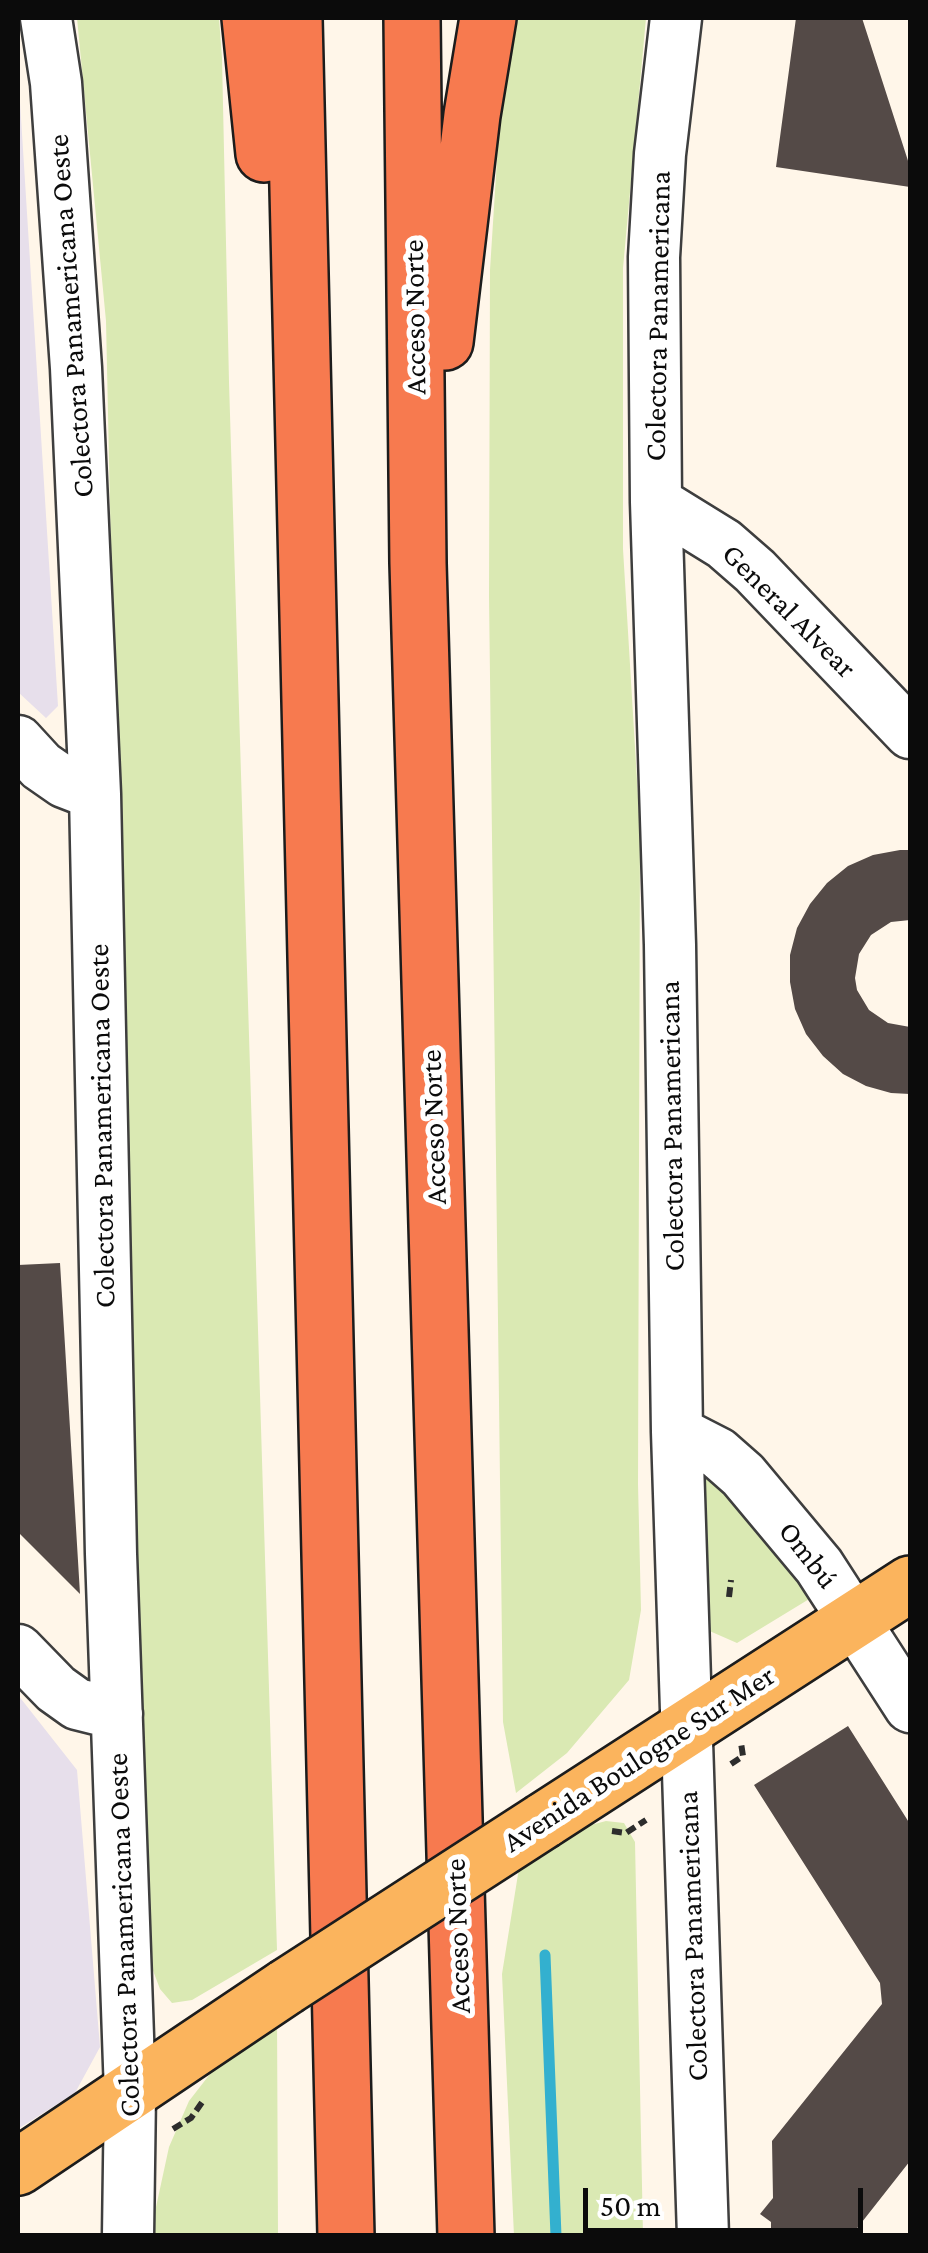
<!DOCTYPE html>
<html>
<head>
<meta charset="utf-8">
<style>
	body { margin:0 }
	#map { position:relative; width:928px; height:2253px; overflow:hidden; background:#fff6e9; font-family:"Crimson Pro",serif }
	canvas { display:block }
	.frame { position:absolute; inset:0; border:20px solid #0b0b0b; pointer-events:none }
	.scale { position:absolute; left:583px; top:2188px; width:280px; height:45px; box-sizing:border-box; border:5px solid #0b0b0b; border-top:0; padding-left:12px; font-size:30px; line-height:35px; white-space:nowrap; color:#0b0b0b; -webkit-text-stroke:8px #fff; paint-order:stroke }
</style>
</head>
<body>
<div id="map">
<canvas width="928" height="2253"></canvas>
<div class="frame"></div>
<div class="scale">50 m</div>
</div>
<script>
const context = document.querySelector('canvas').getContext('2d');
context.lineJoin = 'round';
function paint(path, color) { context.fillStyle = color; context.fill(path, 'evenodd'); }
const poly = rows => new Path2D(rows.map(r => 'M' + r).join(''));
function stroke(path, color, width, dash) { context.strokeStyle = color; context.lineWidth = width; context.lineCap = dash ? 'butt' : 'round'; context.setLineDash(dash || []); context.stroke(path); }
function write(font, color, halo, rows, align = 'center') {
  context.font = font + ' "Crimson Pro",serif'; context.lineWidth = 10; context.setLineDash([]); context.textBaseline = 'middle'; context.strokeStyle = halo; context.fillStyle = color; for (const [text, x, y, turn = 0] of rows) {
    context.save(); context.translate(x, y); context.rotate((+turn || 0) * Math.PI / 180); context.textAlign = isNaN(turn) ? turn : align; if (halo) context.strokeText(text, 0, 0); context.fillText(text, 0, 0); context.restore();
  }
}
paint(poly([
	[18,70,58,706,46,718,18,692],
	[18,1695,77,1770,100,2047,75,2093,18,2129]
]), '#e7dfeb');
paint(poly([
	[77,18,219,18,222,58,229,382,277,1950,192,2000,172,2003,160,1989,149,1960,125,1202,106,321],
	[506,18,646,18,623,268,623,549,640,830,638,1484,641,1610,629,1680,567,1753,516,1793,503,1722,489,596,490,270],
	[701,1470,731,1484,824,1590,737,1643,705,1629],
	[606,1821,624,1823,635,1842,643,2235,514,2236,502,1974,519,1868,572,1830],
	[277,2013,278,2235,153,2236,153,2221,169,2147,189,2101,224,2056]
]), '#dae9b3');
stroke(poly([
	[545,1955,556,2236]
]), '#33b0cf', 11);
paint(poly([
	[796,18,862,18,910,167,910,187,776,167],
	[900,850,910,850,910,920,891,922,871,935,859,954,855,978,857,990,869,1010,888,1023,910,1027,910,1094,891,1093,866,1086,843,1074,823,1056,806,1034,795,1009,790,982,790,955,797,928,810,904,827,883,848,866,873,855],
	[60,1263,80,1594,18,1532,18,1265],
	[848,1726,910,1824,910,2161,851,2236,771,2236,771,2222,760,2214,773,2198,772,2141,882,2004,880,1983,754,1785]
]), '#544a47');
const minor = poly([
	[46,18,56,83,76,368,95,794,111,1554,130,2093,128,2236],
	[676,18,660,154,654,257,656,502,670,945,677,1432,703,2236],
	[656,502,724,544,755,571,910,733],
	[18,741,41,766,64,782,95,794],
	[677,1432,718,1453,743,1475,819,1566,910,1707],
	[18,1650,56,1689,77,1704,117,1714]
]);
const major = poly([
	[543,1821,910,1584],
	[18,2167,286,1987]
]);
const highway = poly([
	[250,18,264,154],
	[294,18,346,2236],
	[412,18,418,563,466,2236],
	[445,342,472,115,488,18]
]);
stroke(minor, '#3e3e3e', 55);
stroke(major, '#1c1c1c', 60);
stroke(highway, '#1c1c1c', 60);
stroke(poly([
	[729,1597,731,1580],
	[731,1764,743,1756,741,1743],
	[612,1831,626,1833,646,1820],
	[173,2129,191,2118,203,2101]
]), '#2d2d2d', 6, [10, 5]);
stroke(minor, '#fff', 50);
stroke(major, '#fbb45d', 55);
stroke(highway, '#f77a4f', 55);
const majorBridge = poly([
	[286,1987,543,1821]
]);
stroke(majorBridge, '#1c1c1c', 60, []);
stroke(majorBridge, '#fbb45d', 55);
write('30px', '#0b0b0b', '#fff', [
	["Colectora Panamericana Oeste",71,316,-94],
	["Colectora Panamericana",658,316,-89],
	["Acceso Norte",415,317,-91],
	["General Alvear",789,611,45],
	["Colectora Panamericana Oeste",102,1126,-91],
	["Colectora Panamericana",672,1126,-91],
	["Acceso Norte",434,1127,-92],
	["Ombú",808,1555,52],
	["Avenida Boulogne Sur Mer",639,1759,-33],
	["Colectora Panamericana Oeste",124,1935,-92],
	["Acceso Norte",458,1936,-92],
	["Colectora Panamericana",693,1936,-92]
]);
</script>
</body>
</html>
